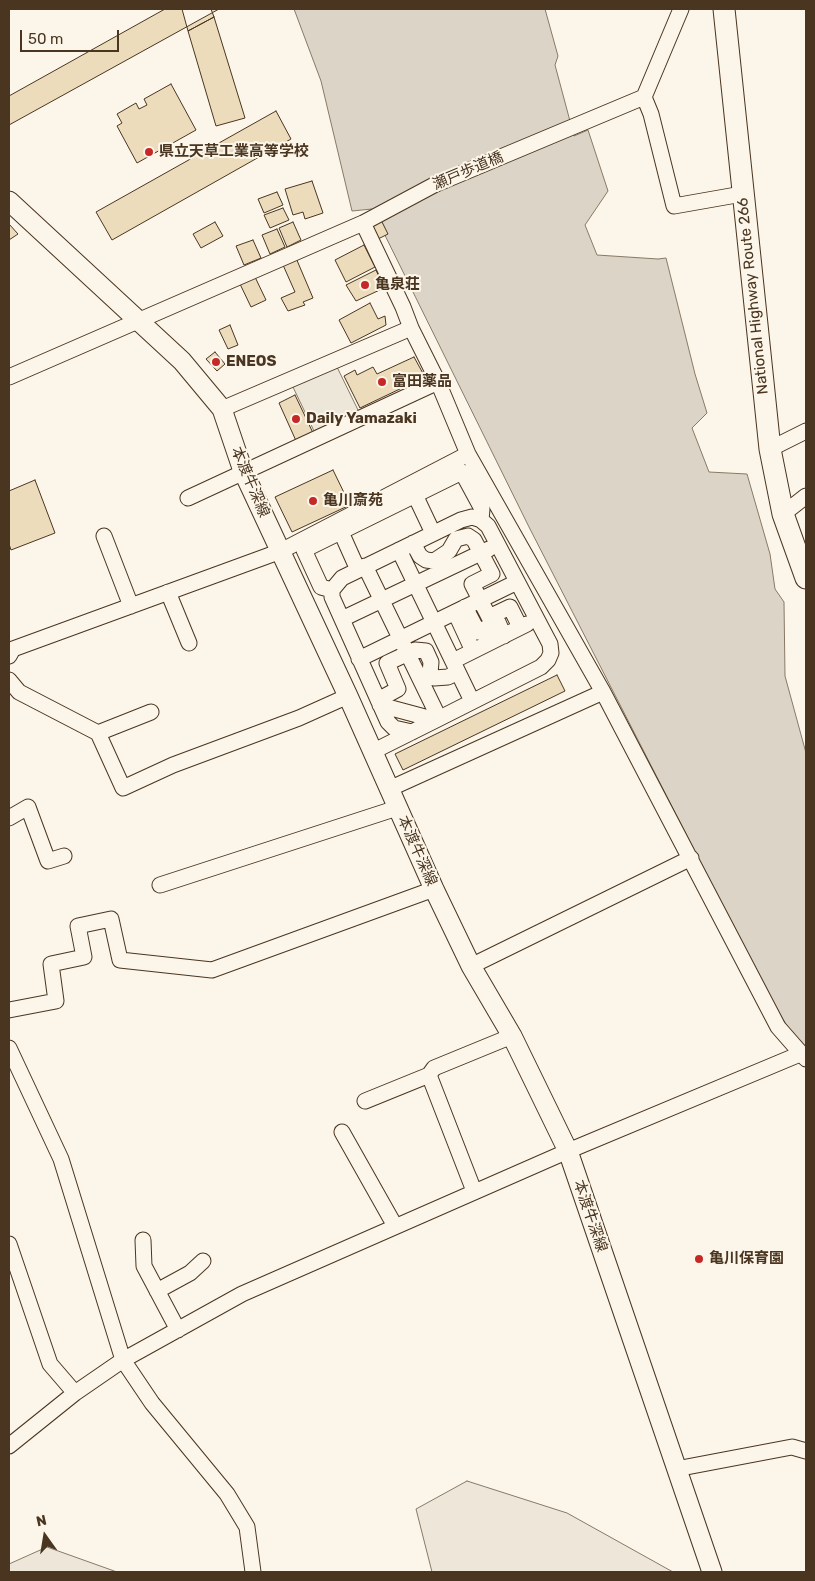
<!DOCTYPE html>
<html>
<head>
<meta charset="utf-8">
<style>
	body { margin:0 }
	#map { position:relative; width:815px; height:1581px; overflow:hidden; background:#fbf6e9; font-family:Rubik,sans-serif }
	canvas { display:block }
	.frame { position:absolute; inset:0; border:10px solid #4a3520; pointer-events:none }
	.north { position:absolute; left:20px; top:1511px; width:50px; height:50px; -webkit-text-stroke:4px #fbf6e9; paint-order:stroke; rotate:347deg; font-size:14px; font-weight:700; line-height:20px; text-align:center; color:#4a3520 }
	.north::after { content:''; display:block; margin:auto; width:18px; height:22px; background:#4a3520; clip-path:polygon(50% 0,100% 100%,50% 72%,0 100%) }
	.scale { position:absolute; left:20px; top:30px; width:99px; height:22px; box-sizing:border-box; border:2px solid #4a3520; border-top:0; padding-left:6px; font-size:15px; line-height:18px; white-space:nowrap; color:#4a3520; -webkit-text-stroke:4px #fbf6e9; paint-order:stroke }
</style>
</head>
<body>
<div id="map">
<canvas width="815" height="1581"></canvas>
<div class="frame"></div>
<div class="north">N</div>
<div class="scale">50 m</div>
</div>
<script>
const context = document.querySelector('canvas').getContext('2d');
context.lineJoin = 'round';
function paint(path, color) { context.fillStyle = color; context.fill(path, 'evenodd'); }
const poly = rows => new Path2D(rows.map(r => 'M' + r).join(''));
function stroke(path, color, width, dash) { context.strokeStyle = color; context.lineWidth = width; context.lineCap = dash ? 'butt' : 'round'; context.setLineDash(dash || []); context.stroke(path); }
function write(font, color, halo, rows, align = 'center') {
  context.font = font + ' Rubik,"Noto Sans JP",sans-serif'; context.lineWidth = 4; context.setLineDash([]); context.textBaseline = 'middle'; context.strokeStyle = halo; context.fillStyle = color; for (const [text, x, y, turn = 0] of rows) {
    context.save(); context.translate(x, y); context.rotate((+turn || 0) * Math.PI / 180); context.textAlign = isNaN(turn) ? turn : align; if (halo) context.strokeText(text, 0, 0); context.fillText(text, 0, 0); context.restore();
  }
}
const green = poly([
	[467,1481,567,1513,673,1572,432,1572,416,1509,467,1481],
	[47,1547,117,1572,9,1572,9,1564,47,1547]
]);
paint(green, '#ede6d9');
stroke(green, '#887966', 1);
const parking = poly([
	[337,367,358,410,314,431,292,385,337,367]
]);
paint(parking, '#ede7d9');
stroke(parking, '#887966', 1);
const water = poly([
	[294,9,545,9,558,56,555,65,574,136,588,130,608,191,585,225,597,255,658,259,666,258,695,374,707,413,692,428,709,472,747,474,770,554,775,589,784,602,785,676,806,753,806,1047,789,1029,771,1000,529,527,372,209,352,211,321,81,294,9]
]);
paint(water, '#dcd4c6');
stroke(water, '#887966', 1);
const building = poly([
	[165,9,219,9,9,125,9,96,165,9],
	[182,9,211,9,214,17,188,31,182,9],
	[214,17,245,118,216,126,188,31,214,17],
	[171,84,196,130,137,163,117,126,122,123,117,114,136,103,139,109,147,105,144,99,171,84],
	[276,111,291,139,112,240,96,212,276,111],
	[312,181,323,213,305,219,303,212,293,215,285,189,312,181],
	[277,192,283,205,264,213,258,199,277,192],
	[283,208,289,220,270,228,264,215,283,208],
	[365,215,381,220,388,234,376,240,365,215],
	[215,222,223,236,201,248,193,234,215,222],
	[293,222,301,240,287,247,279,228,293,222],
	[9,224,18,234,9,240,9,224],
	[277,229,285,247,270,254,262,235,277,229],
	[253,240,261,258,244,265,236,246,253,240],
	[364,245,375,267,346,282,335,260,364,245],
	[296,258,313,298,303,302,305,305,288,311,281,298,295,292,283,265,296,258],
	[376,270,384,288,356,301,346,285,376,270],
	[255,277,266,300,251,307,240,284,255,277],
	[370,303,378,319,385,316,386,325,351,343,339,320,370,303],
	[230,325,238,345,228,349,219,330,230,325],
	[215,352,225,364,217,371,206,359,215,352],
	[414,357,425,377,360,408,344,376,355,370,357,375,373,367,377,374,414,357],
	[295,395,314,435,297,443,279,403,295,395],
	[333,470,350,505,292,532,275,497,333,470],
	[35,480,55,533,11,550,9,544,9,491,35,480],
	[557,675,565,691,403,770,395,754,557,675]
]);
paint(building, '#ecdcbc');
stroke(building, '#4a3520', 1);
const minor = poly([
	[644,97,651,114,674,206,742,194],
	[363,223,403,307,411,328],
	[9,377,363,223,434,185,644,97,681,9],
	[222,409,411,328,438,382,468,454,603,692,778,1027,806,1059],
	[770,449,806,431],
	[415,495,433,533],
	[188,498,438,382],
	[783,514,806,496],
	[341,532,358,570],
	[104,536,131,606],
	[413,543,420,556,426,560,434,561,449,551,456,539,468,536,474,540,492,574,472,584,489,617,510,607,520,627],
	[399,550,472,701],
	[365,566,439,718],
	[332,590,321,587,304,550,462,472,482,509,481,520],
	[168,592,189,643],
	[465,607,478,632,498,622,504,636],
	[455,612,473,651],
	[342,619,489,549],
	[9,656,13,649,281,551,468,454],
	[359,659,517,582],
	[453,661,527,624],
	[9,680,19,692,98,733,123,788,173,765,299,718,348,696],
	[378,700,398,689,387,663,415,650,426,651,431,662,430,674,434,678,448,677,458,672],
	[380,705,436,720],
	[98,733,151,712],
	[372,752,436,720,541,667,548,660,551,653,550,644,488,526,481,520,472,517,461,520,342,578,332,590,332,597,388,722,394,728,412,732],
	[389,789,603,692],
	[9,818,28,807,48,861,64,856],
	[160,885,397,808],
	[471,966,691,858],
	[9,1010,56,1001,51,964,84,957,78,926,111,919,120,960,212,970,434,889],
	[9,1048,61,1159,123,1360,152,1403,227,1494,247,1527,253,1572],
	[429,1075,474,1191],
	[365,1101,429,1075,434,1068,512,1036],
	[342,1132,395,1226],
	[143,1240,144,1266,178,1330],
	[9,1244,50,1364,75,1393],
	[157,1291,190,1273,203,1261],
	[9,1446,75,1393,123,1360,242,1294,568,1151,800,1054],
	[676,1469,792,1447,806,1451]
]);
const major = poly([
	[9,201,182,361,222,409,243,471,348,696,434,889,471,966,512,1036,568,1151,712,1572]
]);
const highway = poly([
	[724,9,770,449,783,514,806,578]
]);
stroke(minor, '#4a3520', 17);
stroke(major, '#4a3520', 21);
stroke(highway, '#4a3520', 23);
stroke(minor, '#fbf6e9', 15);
stroke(major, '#fbf6e9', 19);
stroke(highway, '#fbf6e9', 21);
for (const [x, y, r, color] of [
	[149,152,5,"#c62828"],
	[365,285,5,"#c62828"],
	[216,362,5,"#c62828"],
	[382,382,5,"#c62828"],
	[296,419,5,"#c62828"],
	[313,501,5,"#c62828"],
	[699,1259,5,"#c62828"]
]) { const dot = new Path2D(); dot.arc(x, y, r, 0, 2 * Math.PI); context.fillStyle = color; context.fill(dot); stroke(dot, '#fbf6e9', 2); }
write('bold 15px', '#4a3520', '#fbf6e9', [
	["県立天草工業高等学校",159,152],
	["亀泉荘",375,285],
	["ENEOS",226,362],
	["富田薬品",392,382],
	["Daily Yamazaki",306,419],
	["亀川斎苑",323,501],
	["亀川保育園",709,1259]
], 'left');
write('15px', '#4a3520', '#fbf6e9', [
	["瀬戸歩道橋",468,171,-23],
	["National Highway Route 266",753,296,-96],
	["本渡牛深線",250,482,67],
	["本渡牛深線",417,851,66],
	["本渡牛深線",590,1216,71]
]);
</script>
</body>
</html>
